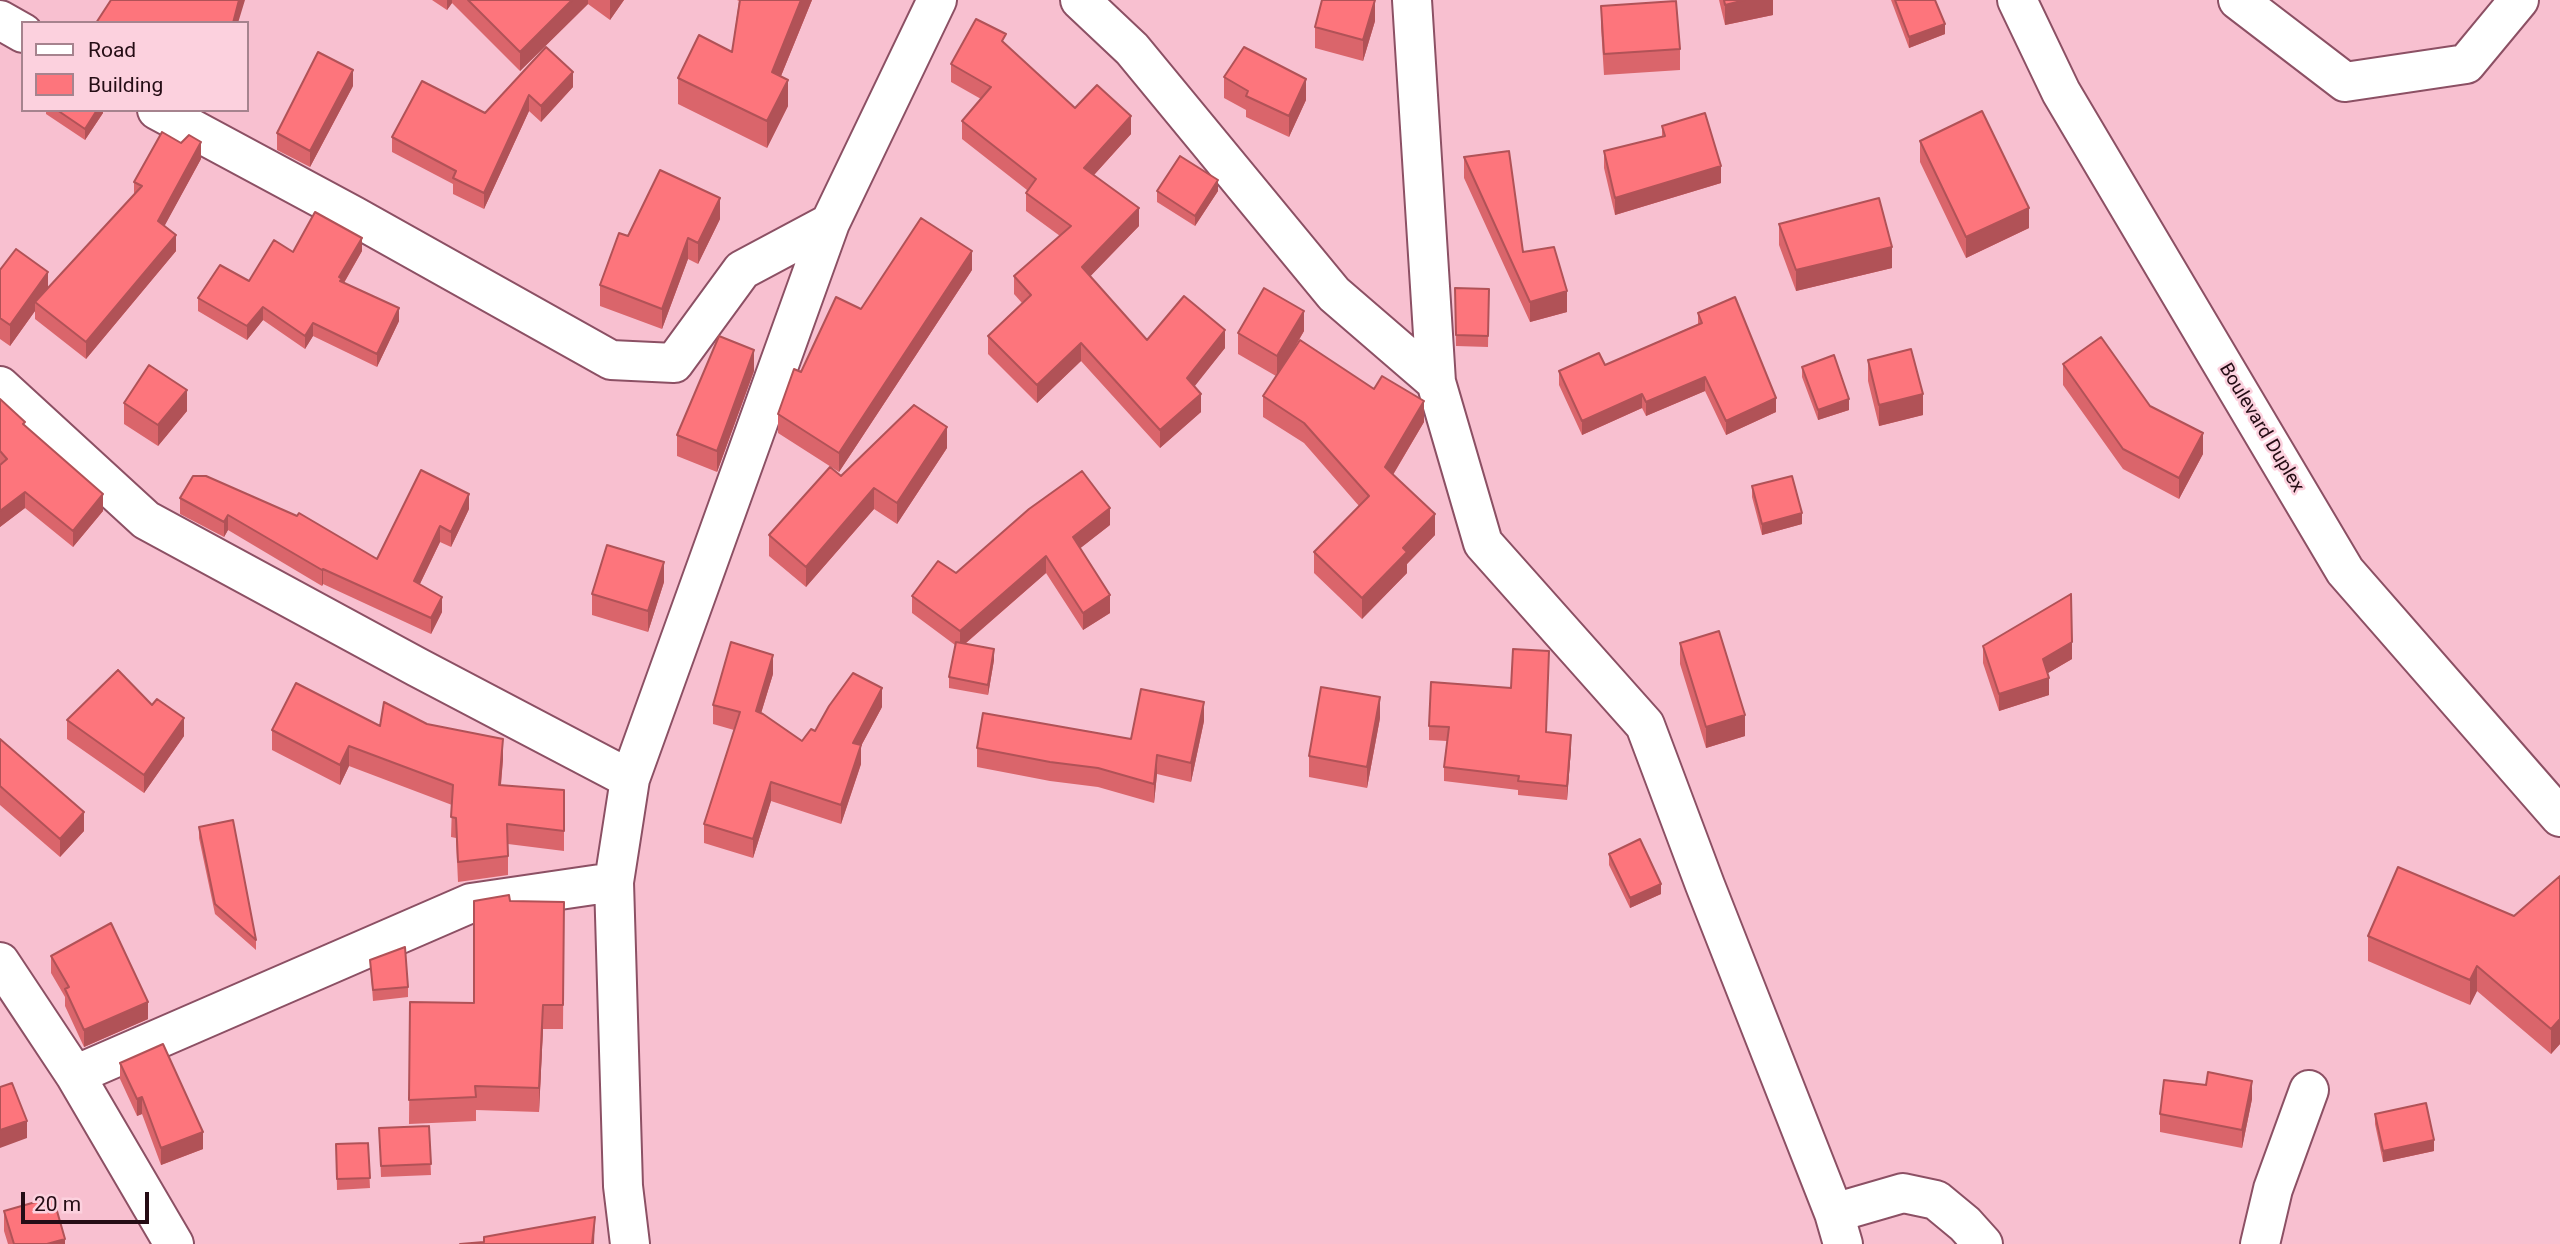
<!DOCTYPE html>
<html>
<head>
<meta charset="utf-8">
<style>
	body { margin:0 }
	#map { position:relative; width:2560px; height:1244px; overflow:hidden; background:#f8c0d0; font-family:Roboto,sans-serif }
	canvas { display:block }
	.legend { position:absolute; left:21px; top:21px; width:228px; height:91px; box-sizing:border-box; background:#fcd1de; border:2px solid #a6838e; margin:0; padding:9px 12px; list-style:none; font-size:21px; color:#250d15 }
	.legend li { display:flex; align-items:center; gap:14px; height:35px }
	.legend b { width:35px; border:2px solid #a6838e }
	.scale { position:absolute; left:21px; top:1192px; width:128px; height:32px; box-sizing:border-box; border:4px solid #250d15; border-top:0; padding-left:9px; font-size:21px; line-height:24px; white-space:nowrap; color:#250d15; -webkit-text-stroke:5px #fcd1de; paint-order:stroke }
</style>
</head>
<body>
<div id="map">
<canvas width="2560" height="1244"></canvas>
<ul class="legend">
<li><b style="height:9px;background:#fff"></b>Road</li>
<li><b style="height:19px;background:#fd757c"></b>Building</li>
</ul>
<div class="scale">20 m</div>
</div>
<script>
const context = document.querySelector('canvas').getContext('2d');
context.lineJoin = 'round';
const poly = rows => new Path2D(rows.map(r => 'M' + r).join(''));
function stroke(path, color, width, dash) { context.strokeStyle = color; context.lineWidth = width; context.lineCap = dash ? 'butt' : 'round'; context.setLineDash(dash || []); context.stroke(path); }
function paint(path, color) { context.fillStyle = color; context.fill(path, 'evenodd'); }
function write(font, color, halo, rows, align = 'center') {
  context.font = font + ' Roboto,sans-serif'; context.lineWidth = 5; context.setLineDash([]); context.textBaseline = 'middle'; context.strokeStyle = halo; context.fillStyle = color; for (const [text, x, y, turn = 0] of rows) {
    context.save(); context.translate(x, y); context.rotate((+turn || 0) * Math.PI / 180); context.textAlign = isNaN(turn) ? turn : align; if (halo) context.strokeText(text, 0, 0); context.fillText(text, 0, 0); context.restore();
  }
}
const minor = poly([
	[1080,0,1132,49,1334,294,1436,382],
	[1412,0,1436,382,1483,543,1645,725,1705,885,1834,1213,1843,1244],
	[2017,0,2061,92,2345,571,2560,817],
	[2238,0,2345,82,2466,64,2519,0],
	[0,20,23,33],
	[157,110,354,216,611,360,674,363,742,270,830,223],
	[0,386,146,520,417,667,630,779],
	[0,962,75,1075,174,1244],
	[75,1075,471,903,614,882],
	[1834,1213,1903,1193,1936,1200,1965,1224,1983,1244],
	[630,1244,623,1186,614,882,630,779,830,223,937,0],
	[2260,1244,2273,1189,2309,1090]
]);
stroke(minor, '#8c5064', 42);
stroke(minor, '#fff', 38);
paint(poly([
	[432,0,624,0,610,20,588,4,520,71,452,3,447,10],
	[737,0,812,0,781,76,788,106,767,148,678,104,678,78,732,52,739,1],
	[1719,0,1773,0,1773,15,1725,25],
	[1891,0,1935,0,1945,34,1909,48],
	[1601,6,1680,49,1680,70,1604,75,1601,27],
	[1375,21,1363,61,1315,48,1315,27],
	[1006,45,1075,108,1131,134,1094,175,1139,226,1090,276,1147,340,1225,348,1194,386,1201,412,1160,448,1081,361,1037,403,988,354,988,336,1022,303,1014,294,1014,276,1060,236,1026,211,1026,193,1027,190,962,139,962,121,981,99,951,82,951,64],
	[546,47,573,87,541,122,529,111,484,209,453,194,453,184,392,152,392,137,485,113],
	[1224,77,1306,100,1289,137,1246,117,1246,110,1224,98],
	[353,86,310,167,277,150,277,133],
	[46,110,103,110,103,113,85,140,46,114],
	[1662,126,1721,183,1615,215,1604,168,1604,151,1662,137],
	[1920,141,2029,228,1966,258,1920,162],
	[1464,157,1523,252,1567,312,1530,322,1464,178],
	[201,159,164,226,176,251,86,359,35,319,35,311,10,346,0,339,0,270,48,288,134,194,134,182],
	[1157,191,1218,191,1195,226,1157,202],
	[720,219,698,264,688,259,662,329,600,306,600,285,628,236],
	[1779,224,1892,268,1796,291,1779,245],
	[362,251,344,283,399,321,377,367,313,336,305,349,263,320,247,340,198,311,198,298,249,281,293,252],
	[972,270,839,472,778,433,778,414,801,372,861,309],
	[1455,288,1489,289,1488,347,1456,346],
	[1698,313,1776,412,1726,435,1705,391,1646,416,1642,408,1582,435,1559,385,1559,371,1605,365,1698,324],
	[1304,331,1291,354,1424,422,1393,475,1435,535,1407,564,1407,573,1362,619,1314,573,1314,552,1359,506,1304,443,1263,417,1263,396,1276,376,1238,354,1238,333],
	[1868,360,1923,415,1879,426,1868,381],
	[2063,364,2150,406,2203,454,2179,499,2123,469,2063,385],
	[1802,367,1849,410,1818,420,1802,377],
	[754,371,717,472,677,456,677,435],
	[0,399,103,511,73,547,25,508,0,527],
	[124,403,187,411,158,446,124,424],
	[947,448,897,524,874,509,806,587,769,556,769,535,841,476],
	[1752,486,1802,524,1762,535,1752,497],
	[180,498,377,559,469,509,451,547,440,542,420,584,442,612,431,634,323,584,322,586,228,530,224,537,180,514],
	[1110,525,1080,548,1110,613,1083,630,1046,573,965,644,994,660,988,695,949,688,949,677,955,645,912,613,912,596,956,573],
	[664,582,648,632,592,615,592,594],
	[1680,643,1745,736,1706,748,1680,664],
	[1983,646,2072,659,2048,673,2049,695,1999,711,1983,663],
	[773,674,761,713,802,741,815,731,882,707,861,746,861,764,841,824,771,801,753,858,704,843,704,824,734,730,713,724,713,705],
	[1380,718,1367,788,1309,777,1309,756],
	[67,720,184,736,144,793,67,739],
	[1204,721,1191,782,1157,774,1154,803,1098,787,1050,781,977,767,977,748,1131,739],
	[427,724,503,759,501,785,564,790,564,851,508,844,508,875,458,882,456,838,451,837,452,805,349,766,340,785,272,750,272,730],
	[1429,726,1547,732,1571,749,1567,800,1518,795,1518,790,1444,781,1444,767,1447,741,1429,740],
	[0,739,84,831,60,857,0,805],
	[199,827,256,940,256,950,215,914,199,838],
	[1609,854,1661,894,1630,908,1609,865],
	[2560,876,2560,1044,2551,1054,2477,991,2470,1005,2368,961,2368,936,2514,916],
	[564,902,563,1029,543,1029,539,1112,476,1110,476,1121,409,1124,410,1002,474,1003],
	[51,956,148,1019,84,1047,65,1006,65,997,51,973],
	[370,960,408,987,408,997,373,1001],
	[120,1063,203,1149,161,1165,142,1114,137,1116,120,1079],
	[2206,1085,2252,1099,2242,1148,2160,1132,2160,1114],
	[2375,1114,2434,1151,2383,1162,2375,1124],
	[429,1126,431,1175,381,1177,379,1128],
	[368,1143,370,1188,337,1190,336,1144],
	[4,1211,65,1244,8,1244,4,1231]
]), '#da656b');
paint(poly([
	[239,0,245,0,238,23,233,23],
	[447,0,452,0,452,3,447,10],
	[572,0,588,0,588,4,520,71,520,52],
	[610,0,624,0,610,20],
	[801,0,812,0,772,98,772,72],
	[1375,0,1375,21,1363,61,1363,40],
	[1745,0,1773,0,1773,15,1725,25,1725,5],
	[1945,24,1945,34,1909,48,1909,37],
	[353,70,353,86,310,167,310,151],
	[573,72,573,87,541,122,541,106],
	[1306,79,1306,100,1289,137,1289,116],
	[788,80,788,106,767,148,767,121],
	[529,95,529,111,484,209,484,193],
	[97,110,103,110,103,113,85,140,85,129],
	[1131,116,1131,134,1084,186,1084,168],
	[201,142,201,159,158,238,158,221],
	[1721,166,1721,183,1615,215,1615,198],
	[1218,180,1218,191,1195,226,1195,216],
	[720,198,720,219,698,264,698,243],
	[1139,208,1139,226,1082,285,1082,267],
	[2029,208,2029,228,1966,258,1966,237],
	[176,235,176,251,86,359,86,342],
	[362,238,362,251,342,286,339,277],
	[688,238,688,259,662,329,662,309],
	[1892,247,1892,268,1796,291,1796,270],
	[972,251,972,270,839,472,839,453],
	[48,272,48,293,35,302,35,311,10,346,10,325],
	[1567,291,1567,312,1530,322,1530,302],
	[263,307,263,320,247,340,247,326],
	[399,308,399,321,377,367,377,354],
	[1304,311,1304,331,1277,377,1277,356],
	[313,323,313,336,305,349,305,336],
	[1225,330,1225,348,1187,396,1187,378],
	[1081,343,1081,361,1037,403,1037,385],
	[754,350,754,371,717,472,717,451],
	[1705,377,1705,391,1646,416,1646,402],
	[187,390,187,411,158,446,158,425],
	[1201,394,1201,412,1160,448,1160,430],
	[1642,394,1642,408,1582,435,1582,421],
	[1923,394,1923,415,1879,426,1879,405],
	[1776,398,1776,412,1726,435,1726,421],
	[1849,399,1849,410,1818,420,1818,410],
	[1424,401,1424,422,1385,488,1385,467],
	[947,427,947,448,897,524,897,503],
	[2203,433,2203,454,2179,499,2179,478],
	[874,488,874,509,806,587,806,567],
	[25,492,25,508,0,527,0,511],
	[103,494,103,511,73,547,73,531],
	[469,494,469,509,451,547,451,532],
	[1110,508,1110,525,1073,554,1073,537],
	[1802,513,1802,524,1762,535,1762,524],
	[1435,514,1435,535,1407,564,1407,573,1362,619,1362,598,1403,548],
	[228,515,228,530,224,537,224,522],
	[440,526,440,542,414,596,414,581],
	[1046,556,1046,573,960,648,960,631],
	[664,562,664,582,648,632,648,611],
	[323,569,323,584,322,586,322,570],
	[1110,595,1110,613,1083,630,1083,613],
	[442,597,442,612,431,634,431,618],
	[2072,642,2072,659,2043,676,2043,659],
	[994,649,994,660,988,695,988,685],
	[773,655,773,674,756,730,756,711],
	[2049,678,2049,695,1999,711,1999,694],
	[882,688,882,707,861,746,861,764,841,824,841,805,853,743],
	[1380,697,1380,718,1367,788,1367,767],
	[1204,702,1204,721,1191,782,1191,763],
	[1745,715,1745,736,1706,748,1706,727],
	[184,718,184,736,144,793,144,775],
	[1571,735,1571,749,1567,800,1567,786],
	[503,739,503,759,499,805,499,785],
	[349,746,349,766,340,785,340,765],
	[1157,755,1157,774,1154,803,1154,784],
	[771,782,771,801,753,858,753,839],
	[84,812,84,831,60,857,60,839],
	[1661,884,1661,894,1630,908,1630,898],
	[2477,966,2477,991,2470,1005,2470,980],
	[148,1002,148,1019,84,1047,84,1030],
	[543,1005,543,1029,539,1112,539,1088],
	[2560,1019,2560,1044,2551,1054,2551,1029],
	[2252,1081,2252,1099,2242,1148,2242,1130],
	[142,1097,142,1114,137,1116,137,1099],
	[27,1121,27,1138,0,1148,0,1130],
	[203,1132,203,1149,161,1165,161,1148],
	[2434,1140,2434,1151,2383,1162,2383,1151],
	[595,1217,594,1244,592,1244],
	[65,1239,65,1244,47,1244]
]), '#b15257');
const building = poly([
	[111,0,239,0,233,23,96,23,111,0],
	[468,0,572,0,520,52,468,0],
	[740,0,801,0,772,72,788,80,767,121,678,78,699,35,732,52,740,0],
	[1322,0,1375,0,1363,40,1315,27,1322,0],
	[1724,0,1745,0,1725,5,1724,0],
	[1895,0,1935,0,1945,24,1909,37,1895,0],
	[1676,1,1680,49,1604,54,1601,6,1676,1],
	[976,19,1006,34,1002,41,1075,108,1097,85,1131,116,1084,168,1139,208,1082,267,1147,340,1184,296,1225,330,1187,378,1201,394,1160,430,1081,343,1037,385,988,336,1031,295,1014,276,1071,226,1026,193,1036,179,962,121,991,87,951,64,976,19],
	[546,47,573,72,541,106,529,95,484,193,453,178,456,171,392,137,422,81,485,113,546,47],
	[1244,47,1306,79,1289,116,1246,96,1248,91,1224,77,1244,47],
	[318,52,353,70,310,151,277,133,318,52],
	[57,110,97,110,85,129,57,110],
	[1982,111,2029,208,1966,237,1920,141,1982,111],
	[1705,113,1721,166,1615,198,1604,151,1665,136,1662,126,1705,113],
	[162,132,181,143,189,135,201,142,158,221,176,235,86,342,35,302,142,186,134,182,162,132],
	[1509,151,1523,252,1554,247,1567,291,1530,302,1464,157,1509,151],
	[1180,156,1218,180,1195,216,1157,191,1180,156],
	[660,170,720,198,698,243,688,238,662,309,600,285,619,233,628,236,660,170],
	[1879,198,1892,247,1796,270,1779,224,1879,198],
	[315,212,362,238,339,277,342,279,340,281,399,308,377,354,313,323,305,336,263,307,247,326,198,298,220,265,249,281,274,240,293,252,315,212],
	[921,218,972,251,839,453,778,414,794,369,801,372,836,297,861,309,921,218],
	[16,249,48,272,10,325,0,318,0,270,16,249],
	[1264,288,1304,311,1277,356,1238,333,1264,288],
	[1455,288,1489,289,1488,336,1456,335,1455,288],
	[1735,297,1776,398,1726,421,1705,377,1646,402,1642,394,1582,421,1559,371,1599,353,1605,365,1702,323,1698,313,1735,297],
	[719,336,754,350,717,451,677,435,719,336],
	[2101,337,2150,406,2203,433,2179,478,2123,449,2063,364,2101,337],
	[1300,340,1374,389,1382,376,1424,401,1385,467,1435,514,1403,548,1407,552,1362,598,1314,552,1369,496,1304,423,1263,396,1300,340],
	[1911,349,1923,394,1879,405,1868,360,1911,349],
	[1834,355,1849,399,1818,410,1802,367,1834,355],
	[149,365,187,390,158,425,124,403,149,365],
	[0,399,25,422,23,424,103,494,73,531,25,492,0,511,0,465,7,459,0,451,0,399],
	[914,405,947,427,897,503,874,488,806,567,769,535,830,467,841,476,914,405],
	[421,470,469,494,451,532,440,526,414,581,442,597,431,618,323,569,322,570,228,515,224,522,180,498,193,476,206,476,297,516,299,513,377,559,421,470],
	[1082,471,1110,508,1073,537,1110,595,1083,613,1046,556,960,631,912,596,938,561,956,573,1029,509,1082,471],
	[1792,476,1802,513,1762,524,1752,486,1792,476],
	[607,545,664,562,648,611,592,594,607,545],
	[2071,594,2072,642,2043,659,2049,678,1999,694,1983,646,2071,594],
	[1719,631,1745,715,1706,727,1680,643,1719,631],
	[731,642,773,655,756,711,763,714,802,741,811,729,815,731,829,706,853,673,882,688,853,743,861,745,841,805,771,782,753,839,704,824,740,712,713,705,731,642],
	[956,642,994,649,988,685,949,677,956,642],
	[1513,649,1549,651,1546,732,1571,735,1567,786,1518,781,1519,776,1444,767,1449,727,1429,726,1431,682,1511,688,1513,649],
	[118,670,152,705,157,699,184,718,144,775,67,720,118,670],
	[296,683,380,726,384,702,427,724,503,739,499,785,564,790,564,831,507,824,508,856,458,862,456,818,451,817,453,785,349,746,340,765,272,730,296,683],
	[1321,687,1380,697,1367,767,1309,756,1321,687],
	[1141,689,1204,702,1191,763,1157,755,1154,784,1098,768,1050,762,977,748,983,713,1131,739,1141,689],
	[0,739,84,812,60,839,0,786,0,739],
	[233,820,256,940,215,904,199,827,233,820],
	[1640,839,1661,884,1630,898,1609,854,1640,839],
	[2398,867,2514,916,2560,876,2560,1019,2551,1029,2477,966,2470,980,2368,936,2398,867],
	[509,895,510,901,564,902,563,1005,543,1005,539,1088,475,1086,476,1097,409,1100,410,1002,474,1003,474,901,509,895],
	[111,923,148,1002,84,1030,65,989,69,987,51,956,111,923],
	[405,947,408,987,373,990,370,960,405,947],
	[163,1044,203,1132,161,1148,142,1097,137,1099,120,1063,163,1044],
	[2208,1072,2252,1081,2242,1130,2160,1114,2164,1080,2206,1085,2208,1072],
	[12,1083,27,1121,0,1130,0,1087,12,1083],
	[2426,1103,2434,1140,2383,1151,2375,1114,2426,1103],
	[429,1126,431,1164,381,1166,379,1128,429,1126],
	[368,1143,370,1178,337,1179,336,1144,368,1143],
	[53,1197,65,1239,47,1244,14,1244,4,1211,53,1197],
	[595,1217,592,1244,460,1244,484,1242,484,1237,595,1217]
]);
paint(building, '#fd757c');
stroke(building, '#b15257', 2);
write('19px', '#250d15', '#fcd1de', [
	["Boulevard Duplex",2261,428,59]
]);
</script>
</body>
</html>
